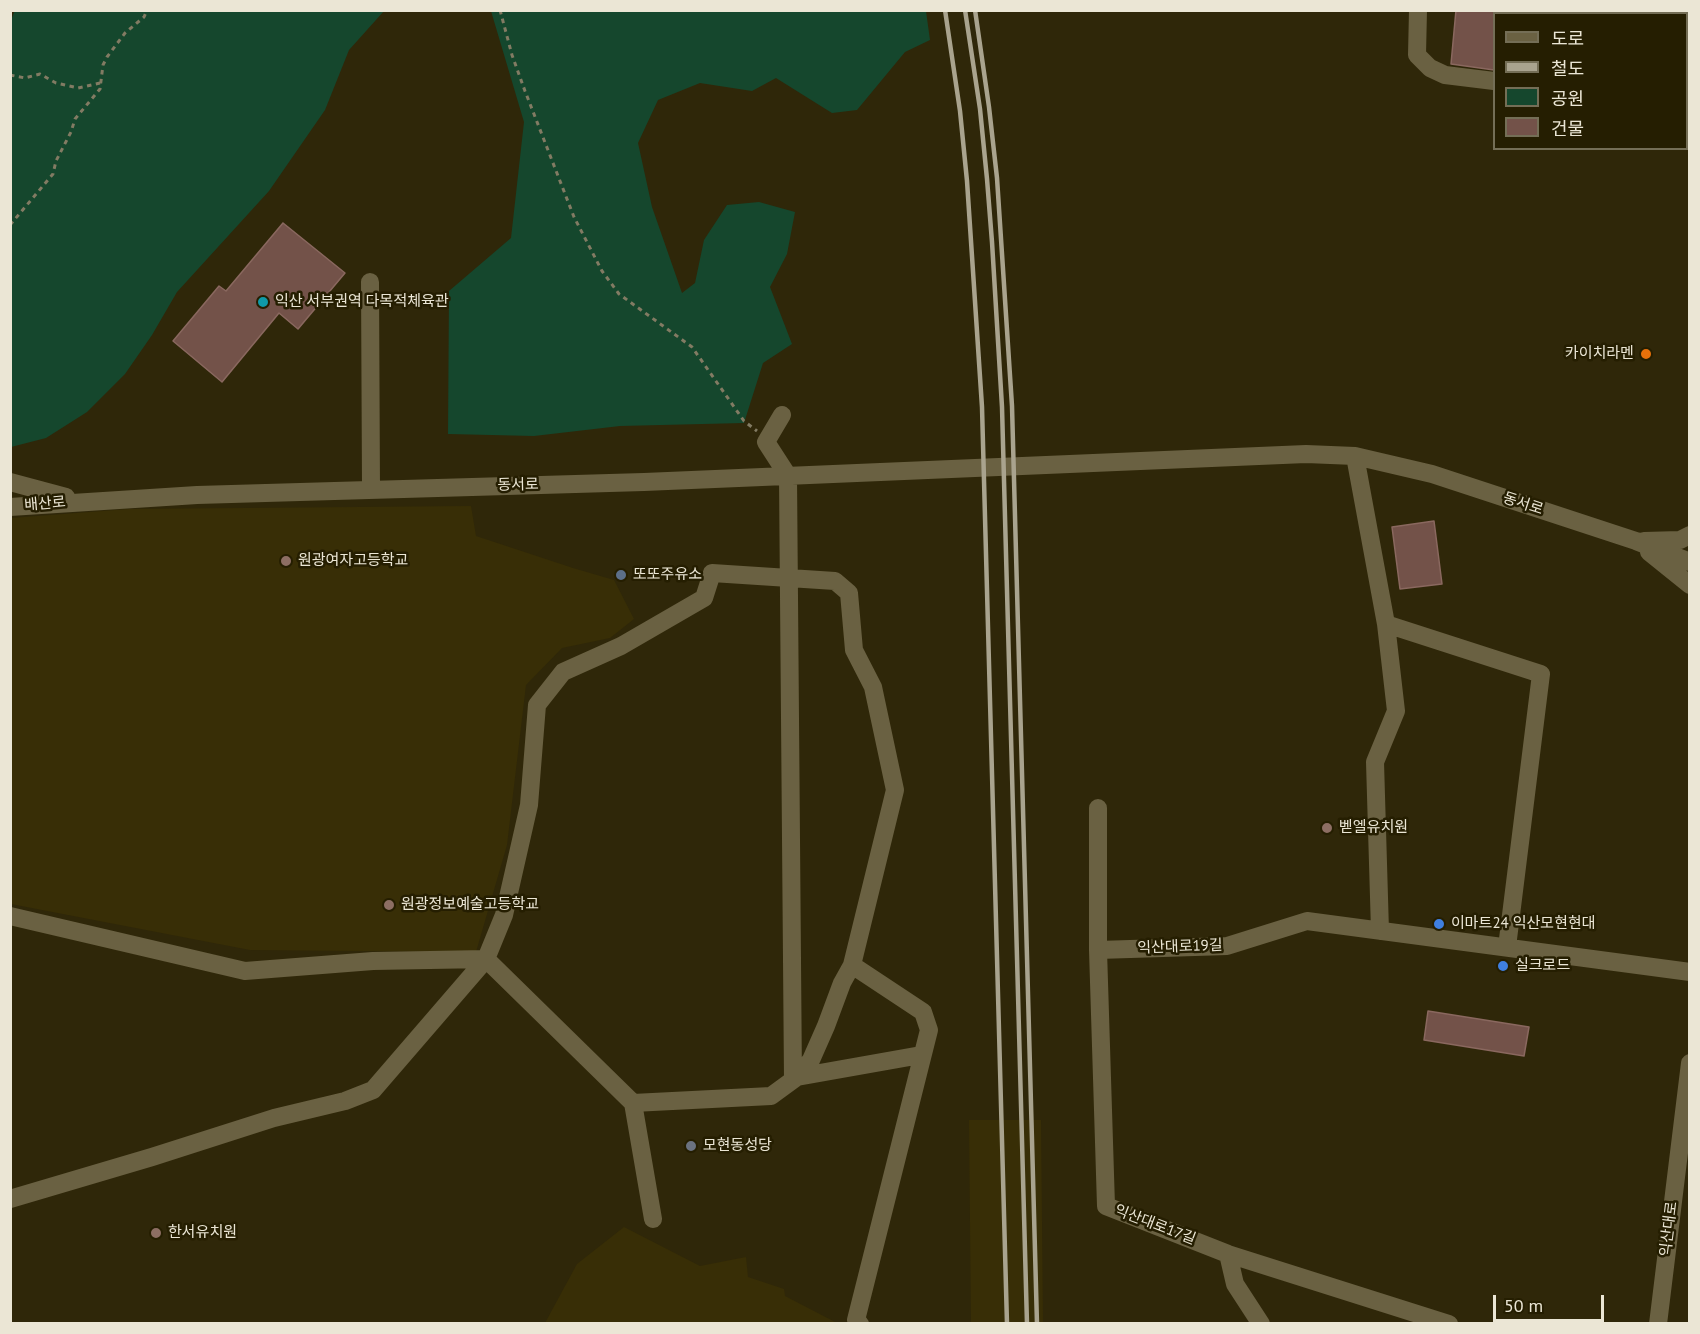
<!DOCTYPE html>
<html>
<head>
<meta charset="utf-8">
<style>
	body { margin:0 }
	#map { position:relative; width:1700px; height:1334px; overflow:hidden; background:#2f2709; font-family:"PT Sans","Noto Sans KR",sans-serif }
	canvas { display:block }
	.frame { position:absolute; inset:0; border:12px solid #ebe6d5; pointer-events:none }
	.legend { position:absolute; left:1493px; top:12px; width:195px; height:138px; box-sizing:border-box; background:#251e01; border:2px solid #746e56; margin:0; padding:8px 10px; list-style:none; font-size:18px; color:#ebe6d5 }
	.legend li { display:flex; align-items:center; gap:12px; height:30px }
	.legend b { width:30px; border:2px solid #746e56 }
	.scale { position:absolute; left:1493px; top:1295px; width:111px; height:27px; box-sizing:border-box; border:3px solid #ebe6d5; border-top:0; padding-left:8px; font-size:18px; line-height:21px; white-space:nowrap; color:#ebe6d5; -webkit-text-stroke:4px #251e01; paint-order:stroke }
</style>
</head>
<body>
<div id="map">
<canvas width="1700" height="1334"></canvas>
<div class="frame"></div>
<ul class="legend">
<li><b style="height:8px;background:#6a6142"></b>도로</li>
<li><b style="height:8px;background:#a9a38e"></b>철도</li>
<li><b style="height:16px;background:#15472d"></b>공원</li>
<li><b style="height:16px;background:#735249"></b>건물</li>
</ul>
<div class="scale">50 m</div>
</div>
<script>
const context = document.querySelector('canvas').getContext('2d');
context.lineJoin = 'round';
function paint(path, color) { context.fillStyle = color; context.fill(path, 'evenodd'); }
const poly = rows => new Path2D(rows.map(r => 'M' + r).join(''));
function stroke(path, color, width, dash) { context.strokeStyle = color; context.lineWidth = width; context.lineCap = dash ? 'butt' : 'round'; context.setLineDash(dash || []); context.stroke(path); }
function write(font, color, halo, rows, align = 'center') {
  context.font = font + ' "PT Sans","Noto Sans KR",sans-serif'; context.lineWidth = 5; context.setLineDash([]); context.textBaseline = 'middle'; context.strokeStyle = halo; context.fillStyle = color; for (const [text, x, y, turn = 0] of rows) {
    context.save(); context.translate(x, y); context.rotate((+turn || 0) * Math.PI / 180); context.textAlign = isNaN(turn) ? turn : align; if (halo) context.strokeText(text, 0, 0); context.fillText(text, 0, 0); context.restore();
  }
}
paint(poly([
	[471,506,476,536,573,568,614,580,634,619,610,638,562,648,526,685,507,845,476,952,250,950,11,904,11,518,129,509],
	[969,1120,1041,1120,1043,1323,971,1323],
	[624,1227,700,1266,746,1257,748,1277,784,1289,785,1296,837,1323,545,1323,577,1264]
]), '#382e06');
paint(poly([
	[15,10,384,11,349,50,325,110,269,191,177,292,152,335,125,374,87,412,46,438,11,447,10,23],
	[1594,10,1689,11,1689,57,1687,57,1686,14,1594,13],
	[491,11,926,11,930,40,905,52,857,110,832,113,776,78,752,91,700,83,658,100,638,143,652,207,682,293,695,283,704,240,727,205,759,202,795,212,787,254,770,287,792,344,763,363,744,423,620,426,534,436,448,434,449,291,511,238,524,122]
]), '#15472d');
const building = poly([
	[1456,10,1494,10,1494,70,1451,64,1456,10],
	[283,223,345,273,298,329,279,313,222,382,173,341,219,286,226,291,283,223],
	[1434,521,1442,584,1400,589,1392,527,1434,521],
	[1428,1011,1529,1027,1524,1056,1424,1040,1428,1011]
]);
paint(building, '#735249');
stroke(building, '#8a685f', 1.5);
stroke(poly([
	[500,10,512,55,525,91,574,217,602,271,619,294,692,347,744,421,757,431],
	[10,75,25,78,40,74,56,83,78,88,100,83],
	[10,225,53,174,56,161,71,132,75,119,100,89,103,65,107,57,125,33,144,17,147,10]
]), '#827b63', 3, [4.5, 4.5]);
stroke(poly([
	[1418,10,1417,55,1430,68,1445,75,1494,81],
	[370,282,371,489],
	[782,415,766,442,788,476,793,1080],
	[1355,456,1386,624,1396,711,1375,762,1380,931],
	[10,482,66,497],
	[10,507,197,495,644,482,1306,454,1355,456,1432,474,1636,541,1690,562],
	[1644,541,1680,540,1690,535],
	[1649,552,1690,585],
	[1386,624,1541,674,1507,947],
	[1098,808,1098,950,1106,1206,1228,1254,1449,1324],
	[10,916,245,971,373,961,486,959,633,1103,771,1096,797,1077,921,1055],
	[1098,950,1227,946,1307,921,1690,972],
	[797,1077,811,1060,826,1026,842,983,852,965],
	[633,1103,653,1219],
	[10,1199,152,1157,274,1118,345,1101,373,1090,486,959,504,915,529,805,537,705,563,672,621,646,704,598,712,573,835,581,849,593,854,650,873,687,895,790,852,965,923,1012,929,1030,856,1320,860,1324],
	[1228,1254,1235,1284,1261,1324],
	[1658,1324,1690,1063]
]), '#6a6142', 18);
stroke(poly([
	[945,10,960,111,967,181,982,407,1007,1324],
	[965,10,980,109,987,179,992,242,1002,407,1027,1324],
	[975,10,989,107,997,178,1012,406,1037,1324]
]), '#a9a38e', 4.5);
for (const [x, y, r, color] of [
	[263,302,6,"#0f9aa8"],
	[1646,354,6,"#e8710a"],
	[286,561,6,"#8d6e63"],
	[621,575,6,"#5c6f8a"],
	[1327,828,6,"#8d6e63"],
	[389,905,6,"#8d6e63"],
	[1439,924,6,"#3f7fe0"],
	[1503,966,6,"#3f7fe0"],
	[691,1146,6,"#6b7280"],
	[156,1233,6,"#8d6e63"]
]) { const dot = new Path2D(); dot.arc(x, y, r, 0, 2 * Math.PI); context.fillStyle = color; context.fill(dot); stroke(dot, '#251e01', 2); }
write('15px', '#ebe6d5', '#251e01', [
	["익산 서부권역 다목적체육관",275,302],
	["카이치라멘",1634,354,"right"],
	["원광여자고등학교",298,561],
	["또또주유소",633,575],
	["벧엘유치원",1339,828],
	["원광정보예술고등학교",401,905],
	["이마트24 익산모현현대",1451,924],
	["실크로드",1515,966],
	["모현동성당",703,1146],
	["한서유치원",168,1233]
], 'left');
write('15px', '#ebe6d5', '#251e01', [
	["동서로",518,485,-1],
	["배산로",45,504,-5],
	["동서로",1523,504,18],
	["익산대로19길",1180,947,-2],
	["익산대로17길",1155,1225,21],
	["익산대로",1669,1229,-83]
]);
</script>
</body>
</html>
